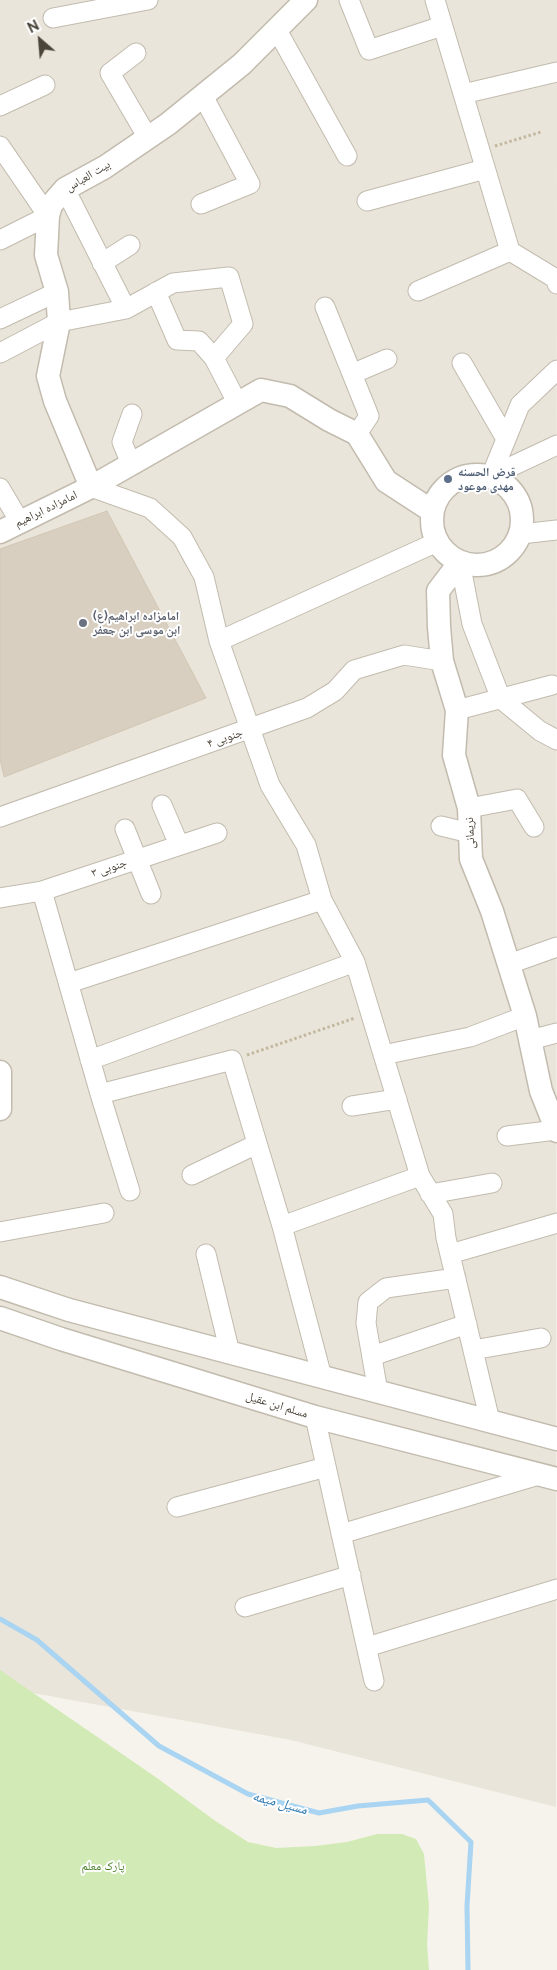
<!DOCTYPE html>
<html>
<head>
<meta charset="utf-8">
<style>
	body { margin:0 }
	#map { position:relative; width:557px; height:1970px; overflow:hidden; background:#f6f3ec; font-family:Raleway,sans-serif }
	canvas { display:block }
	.north { position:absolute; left:15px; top:15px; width:50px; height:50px; -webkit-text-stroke:4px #fff; paint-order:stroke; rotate:333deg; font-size:14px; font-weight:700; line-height:20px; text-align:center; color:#4b4439 }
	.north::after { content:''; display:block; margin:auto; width:18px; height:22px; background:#4b4439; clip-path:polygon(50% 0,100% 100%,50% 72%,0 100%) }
</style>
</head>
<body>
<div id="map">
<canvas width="557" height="1970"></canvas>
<div class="north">N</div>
</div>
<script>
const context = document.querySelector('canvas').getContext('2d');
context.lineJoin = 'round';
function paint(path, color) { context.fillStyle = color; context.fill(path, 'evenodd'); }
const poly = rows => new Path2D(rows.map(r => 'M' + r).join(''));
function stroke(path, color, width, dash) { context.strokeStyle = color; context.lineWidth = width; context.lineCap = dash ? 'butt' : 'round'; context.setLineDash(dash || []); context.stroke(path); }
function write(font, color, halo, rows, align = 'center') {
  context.font = font + ' Raleway,"Noto Naskh Arabic",sans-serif'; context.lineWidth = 4; context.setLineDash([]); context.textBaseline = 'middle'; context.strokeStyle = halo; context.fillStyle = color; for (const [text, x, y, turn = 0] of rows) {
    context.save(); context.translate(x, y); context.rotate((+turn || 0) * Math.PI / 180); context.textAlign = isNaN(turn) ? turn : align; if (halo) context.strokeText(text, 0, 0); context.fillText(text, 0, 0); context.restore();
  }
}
paint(poly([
	[0,0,557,0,556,1807,291,1740,0,1687]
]), '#eae5da');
paint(poly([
	[0,1670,157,1778,214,1820,248,1842,276,1848,315,1846,347,1842,377,1834,402,1834,416,1839,424,1854,429,1906,427,1945,429,1970,0,1970]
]), '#d2eab5');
stroke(poly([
	[0,1619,37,1640,159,1746,248,1794,319,1813,358,1806,428,1800,471,1842,467,1906,468,1970]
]), '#a9d4f2', 5);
const building = poly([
	[107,511,206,698,4,777,0,759,0,549,107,511]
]);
paint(building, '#d8cfc1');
stroke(building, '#d3c7b4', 1);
const minor = poly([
	[349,0,369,50,442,26],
	[435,0,510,251,556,279,557,284],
	[53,18,148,0],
	[277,30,347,156],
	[136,53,110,73,148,138],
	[463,94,557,72],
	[0,106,45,85],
	[0,146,48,216,0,240],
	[65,189,126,309,173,283,229,277,243,324,214,358,238,404],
	[367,201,485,169],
	[201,204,250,184,203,96],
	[102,263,130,245],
	[418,291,510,251],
	[156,292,177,340,199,341,214,358],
	[325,307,369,416,357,434],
	[0,319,57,292],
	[0,353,59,322,126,309],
	[462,363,506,439],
	[352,374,387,359],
	[131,464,122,442,132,414],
	[491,476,520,405,557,370],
	[491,476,557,445],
	[91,487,150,508,182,537,204,577,219,641,270,785,306,845,322,900,355,962,420,1176],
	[0,488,20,522],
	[521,534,557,530],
	[460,562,472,624,501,699,540,731,557,740],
	[219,641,437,542],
	[457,710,552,685],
	[162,805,179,845],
	[469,808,517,799,534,827],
	[0,817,307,708,335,691,354,670,404,655,442,661],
	[441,826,470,833],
	[125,829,151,894],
	[42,891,100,1094,130,1191],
	[0,898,42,891,217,833],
	[509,964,557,947],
	[69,983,322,900],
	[530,1040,557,1033],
	[383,1055,470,1037,525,1016],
	[90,1060,355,962],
	[100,1094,232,1060,282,1226,322,1377],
	[352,1106,397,1099],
	[507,1136,557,1130],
	[192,1175,257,1144],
	[430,1194,492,1183],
	[282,1226,420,1176,443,1214,446,1238,490,1421],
	[0,1232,104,1213],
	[206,1254,230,1353],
	[450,1254,557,1223],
	[473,1350,541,1338],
	[372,1356,467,1324],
	[378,1392,366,1323,368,1302,386,1288,456,1278],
	[315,1417,374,1681],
	[177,1507,326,1467],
	[341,1534,539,1475],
	[245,1607,351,1575],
	[367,1647,557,1589]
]);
const tertiary = poly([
	'432 520a45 45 0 1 1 90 0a45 45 0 1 1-90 0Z',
	[91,487,55,401,48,376,59,322,57,292,46,255,48,216,51,205,65,189,105,167,168,124,242,64,306,0],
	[0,532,91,487,261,390,290,396,329,420,357,434,386,481,432,511],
	[460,562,438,591,439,627,442,661,457,710,454,755,469,808,471,859,492,911,525,1016,541,1091,557,1131],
	[0,1072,0,1109],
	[0,1287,69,1310,557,1439],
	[0,1318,61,1339,315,1417,557,1479]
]);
stroke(minor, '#c2bbae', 21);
stroke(tertiary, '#c2bbae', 25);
stroke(poly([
	[495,146,541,132],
	[247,1055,355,1018]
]), '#c4b79f', 3, [2.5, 2.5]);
stroke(minor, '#fff', 19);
stroke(tertiary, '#fff', 22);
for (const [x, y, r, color] of [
	[448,479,5,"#5c6f8a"],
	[83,623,5,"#6b7280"]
]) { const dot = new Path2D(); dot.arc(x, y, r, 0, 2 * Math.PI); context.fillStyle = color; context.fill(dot); stroke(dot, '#fff', 2); }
write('12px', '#4b4439', '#fff', [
	["بیت العباس",88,176,-31],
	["امامزاده ابراهیم",46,509,-26],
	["۴ جنوبی",225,738,-19],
	["نریمانی",470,833,-93],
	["۳ جنوبی",109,868,-18],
	["مسلم ابن عقیل",277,1405,17]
]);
write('bold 12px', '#4e5e75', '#fff', [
	["قرض الحسنه",458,472],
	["مهدی موعود",458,486]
], 'left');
write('bold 12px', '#5b616d', '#fff', [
	["(ع)امامزاده ابراهیم",93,616],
	["ابن موسی ابن جعفر",93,630]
], 'left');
write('12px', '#4a7f2a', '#fff', [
	["پارک معلم",103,1866]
]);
write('italic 14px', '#2e7ab2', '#fff', [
	["مسیل میمه",280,1803,15]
]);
</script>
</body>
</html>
